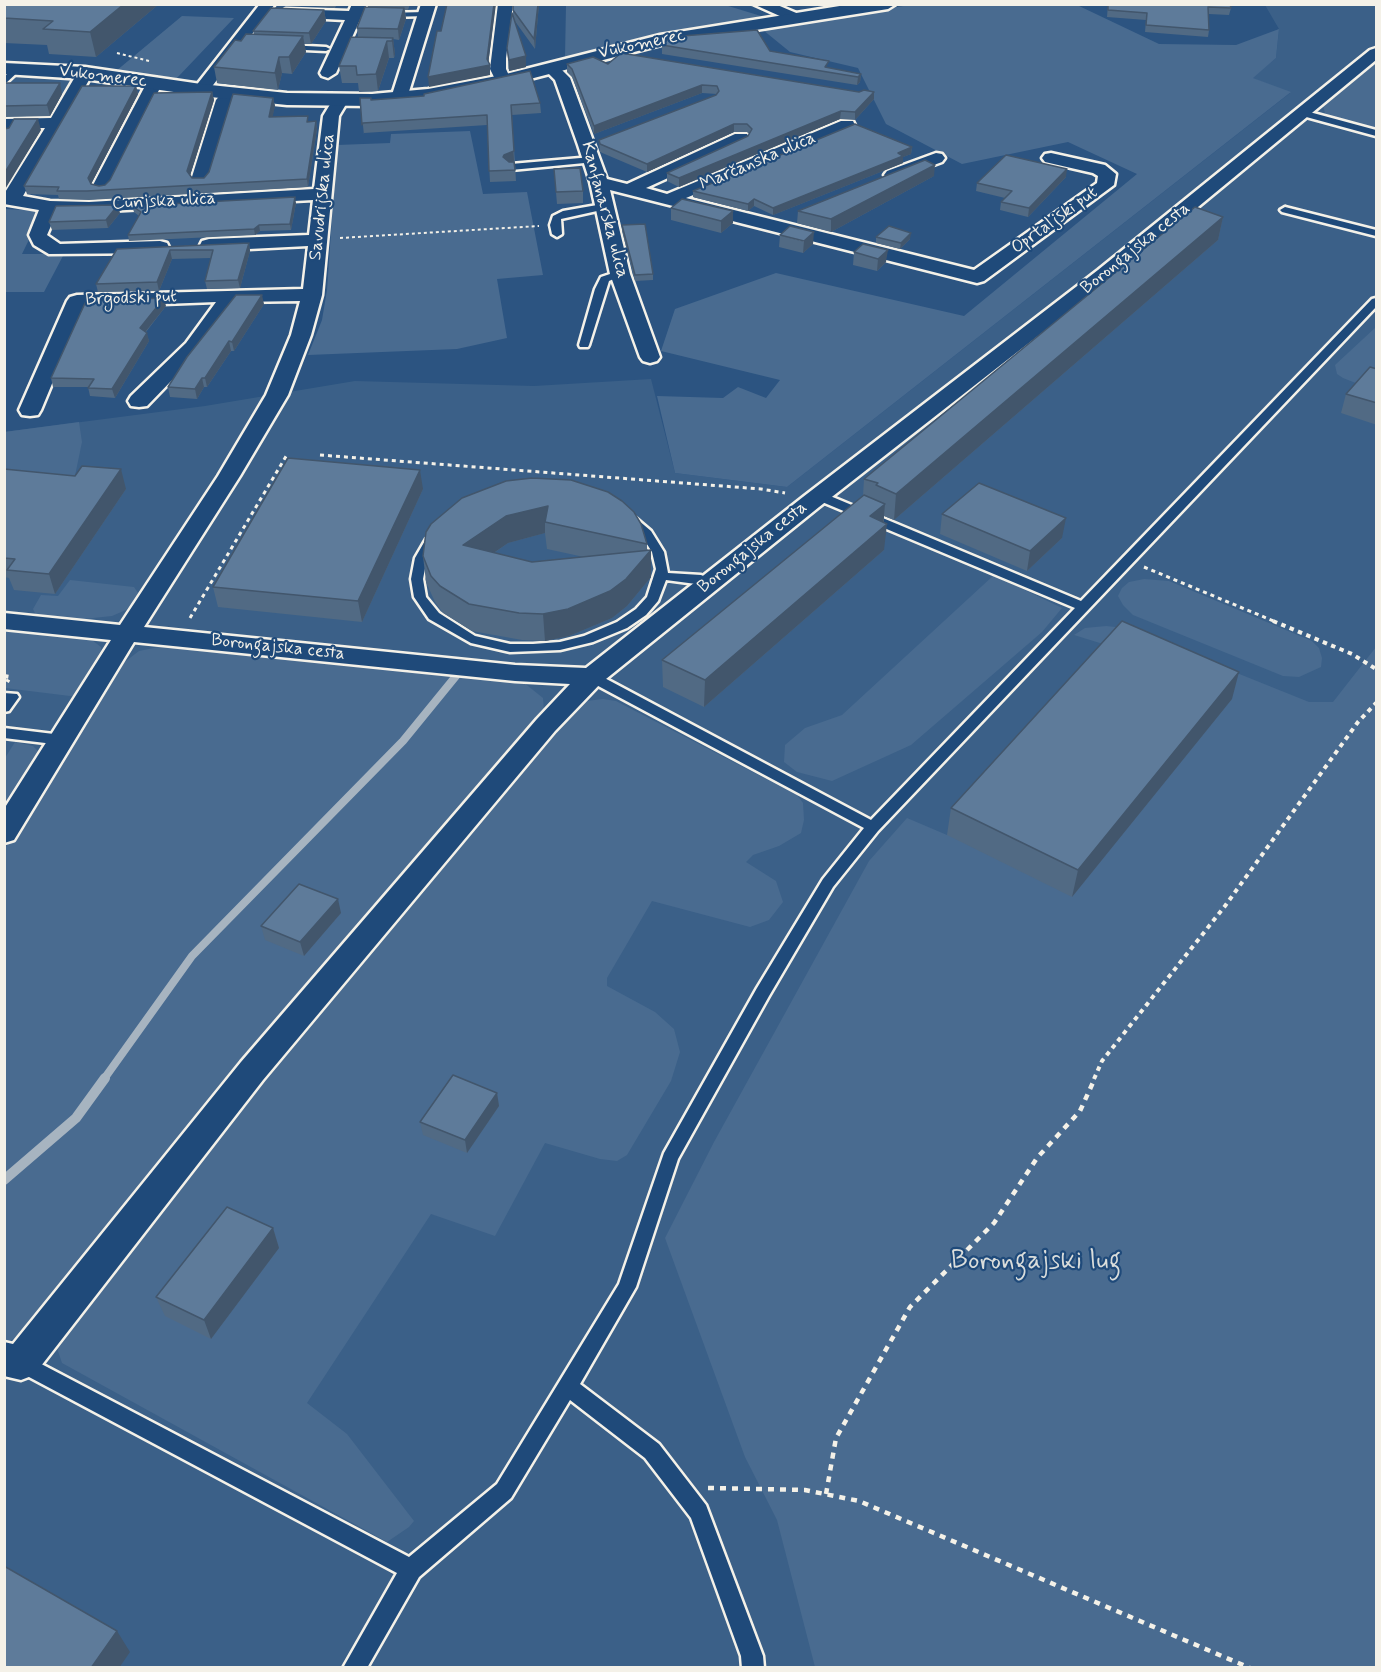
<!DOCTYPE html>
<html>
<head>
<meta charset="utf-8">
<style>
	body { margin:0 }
	#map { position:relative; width:1381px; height:1672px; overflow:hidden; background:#2c5481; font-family:Mynerve,sans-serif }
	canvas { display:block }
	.frame { position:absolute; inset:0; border:6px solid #f4f1e8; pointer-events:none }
</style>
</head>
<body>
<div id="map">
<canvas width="1381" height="1672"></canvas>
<div class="frame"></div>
</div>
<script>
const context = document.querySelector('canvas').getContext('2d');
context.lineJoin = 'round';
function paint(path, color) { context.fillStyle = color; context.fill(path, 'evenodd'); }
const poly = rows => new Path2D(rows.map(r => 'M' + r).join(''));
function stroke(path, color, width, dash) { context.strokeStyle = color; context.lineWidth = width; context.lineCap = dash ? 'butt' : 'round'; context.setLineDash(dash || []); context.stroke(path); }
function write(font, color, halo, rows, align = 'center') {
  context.font = font + ' Mynerve,sans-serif'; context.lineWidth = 4.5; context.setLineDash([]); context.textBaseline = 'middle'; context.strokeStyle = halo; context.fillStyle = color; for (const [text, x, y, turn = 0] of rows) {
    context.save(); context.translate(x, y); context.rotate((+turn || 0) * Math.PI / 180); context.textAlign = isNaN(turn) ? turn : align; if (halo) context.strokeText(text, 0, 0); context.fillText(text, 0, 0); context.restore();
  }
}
paint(poly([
	[1265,5,1376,5,1376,1667,5,1667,4,432,205,406,355,381,534,386,651,379,675,473,787,487,1290,93,1252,78,1276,58,1279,29],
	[4,74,76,77,52,121,5,121]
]), '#3b6088');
paint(poly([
	[915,4,1077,5,1159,44,1236,45,1279,29,1276,58,1253,78,1291,92,787,487,675,473,657,396,723,398,738,387,766,398,780,380,661,351,675,309,776,273,964,316,1137,174,1068,142,962,164,886,124,858,68,790,52,763,30],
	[566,5,725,5,761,16,565,57],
	[182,16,234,18,177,78,116,71],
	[1376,63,1376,130,1337,120,1325,113,1323,106],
	[470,131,483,194,527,192,543,275,497,279,507,338,457,349,308,355,322,320,327,290,337,145,390,143,391,134],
	[5,209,43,211,22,254,64,254,44,292,5,292],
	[1376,327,1376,391,1343,378,1337,374,1335,365],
	[79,422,82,442,71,495,5,489,4,432],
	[994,575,1062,608,1042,632,911,745,832,781,797,772,784,762,785,745,805,728,842,715],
	[1144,579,1169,581,1312,641,1319,648,1322,658,1321,667,1299,677,1283,676,1133,615,1123,605,1118,596,1122,588,1129,582],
	[70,580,134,587,138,593,135,601,126,610,112,616,74,620,36,615,33,609,41,595,58,596],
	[1106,626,1125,628,1309,702,1333,702,1376,647,1376,1667,815,1667,777,1520,745,1457,665,1238,714,1142,869,861,907,818,947,835,1116,648,1074,635,1085,628],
	[4,627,88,637,101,647,102,656,78,697,5,688],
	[173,644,523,682,543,698,544,711,541,718,28,1330,5,1344,4,850,122,664,139,651],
	[603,699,616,701,797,795,803,803,804,820,801,833,779,846,753,855,746,862,776,881,783,902,769,920,750,927,652,901,607,978,607,986,655,1012,674,1029,680,1052,671,1081,627,1155,617,1161,600,1159,545,1143,495,1236,431,1214,307,1403,347,1434,414,1521,409,1527,387,1542,62,1363,57,1348,62,1328,258,1078,575,705,586,701],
	[15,742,33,746,40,753,5,809,5,758]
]), '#496b90');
stroke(poly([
	[104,1079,192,956,403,741,456,676]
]), '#a7b4c0', 8);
stroke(poly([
	[4,1180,76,1118,105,1078]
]), '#a7b4c0', 10);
const lane = poly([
	[425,12,429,14,428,16,386,17,382,15,386,13,425,12],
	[287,45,326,47,330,49,326,51,284,49,284,45,287,45],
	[14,67,21,69,4,85,4,77,14,67],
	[1302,110,1376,130,1376,136,1299,115,1299,111,1302,110],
	[592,157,597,160,595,162,511,170,506,167,511,164,592,157],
	[603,204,606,205,606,209,561,219,562,234,557,237,552,234,550,225,553,216,563,211,603,204],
	[1285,207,1376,230,1376,236,1282,212,1280,210,1285,207],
	[616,272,625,274,609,281,589,345,588,347,580,347,579,345,595,289,601,277,616,272],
	[1376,298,1376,307,878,831,833,887,769,996,678,1159,636,1287,580,1384,659,1444,706,1505,763,1656,764,1668,742,1668,741,1656,691,1518,645,1458,570,1400,511,1498,419,1577,367,1668,343,1668,397,1573,14,1369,11,1363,14,1357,21,1354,28,1357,409,1557,497,1484,619,1284,664,1153,757,988,823,879,864,828,587,680,585,677,587,674,597,674,871,820,1075,608,815,499,815,493,823,493,1081,601,1372,299,1376,298],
	[534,494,572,495,605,503,631,514,651,531,664,552,668,573,701,575,717,582,711,586,666,580,658,601,646,615,627,628,593,642,560,650,510,652,471,643,429,619,414,597,411,579,415,558,426,539,456,516,475,508,506,498,534,494],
	[534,502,572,503,597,509,623,520,640,533,652,552,656,569,647,597,636,609,617,622,584,636,560,642,533,644,510,644,475,636,439,613,426,597,423,579,427,558,435,544,464,522,508,505,534,502],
	[4,693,17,694,19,697,9,711,4,712,4,693],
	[4,728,62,735,69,740,62,745,4,738,4,728]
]);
const street = poly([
	[260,4,275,4,207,93,195,93,193,90,195,87,260,4],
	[352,4,367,4,336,73,328,78,322,76,320,73,345,20,286,17,279,13,286,9,349,11,352,4],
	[421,4,436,4,407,98,399,103,393,101,391,98,421,4],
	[498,4,513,4,506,58,506,69,511,80,503,85,497,83,490,69,498,4],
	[753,4,775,4,801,15,804,18,796,23,791,21,753,4],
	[1376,48,1376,60,1112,278,819,507,601,683,555,731,263,1080,34,1375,21,1380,4,1376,4,1342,13,1344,241,1062,537,719,570,684,515,681,134,642,14,840,4,843,4,809,111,640,4,629,4,613,120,625,218,476,266,395,291,335,300,301,237,302,200,351,147,406,139,407,131,406,128,401,131,396,186,343,216,302,84,307,41,410,38,415,30,416,22,415,19,410,67,301,70,297,77,295,303,289,308,246,209,251,202,249,200,245,202,241,209,239,309,235,313,200,89,212,57,212,47,235,60,244,160,241,167,243,169,247,167,251,160,253,49,254,34,245,29,235,39,210,4,204,4,194,45,128,16,128,10,138,4,139,5,119,51,118,79,70,91,70,93,73,23,196,50,201,89,202,314,189,323,116,334,98,340,96,348,101,339,116,322,295,311,335,288,395,240,476,144,627,515,665,586,668,803,497,1098,270,1370,50,1376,48],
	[551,63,557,65,570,78,607,179,627,184,735,134,747,134,750,138,747,142,646,188,667,194,841,121,853,121,855,125,853,129,686,198,974,270,1097,183,1098,176,1093,173,1045,162,1042,158,1045,154,1051,153,1105,165,1116,174,1114,185,984,281,977,283,610,190,630,274,660,357,657,361,650,363,643,361,640,357,610,274,590,182,578,145,555,80,543,68,551,63],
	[157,78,165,83,159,90,110,187,107,191,101,192,95,191,92,187,144,88,151,80,157,78],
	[230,89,238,94,232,101,209,180,206,184,194,184,191,180,216,100,224,91,230,89],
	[936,153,942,154,945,158,942,162,893,180,887,179,884,175,887,171,936,153]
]);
const secondary = poly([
	[852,4,896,4,888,9,661,45,503,86,428,101,372,106,287,105,201,96,85,79,4,74,4,63,85,67,201,84,287,93,372,94,428,89,502,75,660,35,852,4]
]);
stroke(lane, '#f4f1e8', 5);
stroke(street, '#f4f1e8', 5);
stroke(secondary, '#f4f1e8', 5);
stroke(poly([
	[117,53,149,61],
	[340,238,539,226]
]), '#f4f1e8', 2, [3, 3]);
stroke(poly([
	[320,455,761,489,785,493],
	[1144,567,1276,622],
	[190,618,288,453]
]), '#f4f1e8', 3, [4, 4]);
stroke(poly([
	[1273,621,1352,654,1376,669],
	[4,676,10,677,7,682],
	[1094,1079,1102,1061,1225,906,1358,722,1376,703]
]), '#f4f1e8', 4, [4.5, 4.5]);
stroke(poly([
	[708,1488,805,1490,859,1501,1250,1668],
	[826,1494,836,1438,910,1307,994,1223,1037,1158,1080,1111,1095,1078]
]), '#f4f1e8', 4.5, [6, 6]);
paint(lane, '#1f4a7a');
paint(street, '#1f4a7a');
paint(secondary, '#1f4a7a');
paint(poly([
	[4,4,159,4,96,57,49,54,47,45,4,43],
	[295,4,337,4,335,8],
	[368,4,410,4,408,10,405,10,406,19,399,40,393,39,395,54,394,58,389,58,378,91,359,92,358,83,342,83,339,66,358,37,357,28,368,7],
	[539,4,535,49,514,20,526,56,526,67,509,71,507,48,513,17,513,10],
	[1108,4,1230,4,1231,8,1229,15,1209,14,1209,30,1208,37,1145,32,1146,20,1107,17],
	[324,10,326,21,311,44,304,44,306,52,292,74,282,73,278,90,217,83,214,67,241,41,254,34,253,31],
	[662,45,770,51,829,68,861,74,860,82,857,85,662,54],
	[567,64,608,64,859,92,874,92,874,99,855,120,840,119,679,187,667,181,667,173,748,136,749,134,747,132,734,132,647,172,600,152,599,140,716,95,717,94,702,93,594,134,572,77,567,72],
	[4,83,62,94,50,116,4,117],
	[136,86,138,94,91,184,99,186,105,185,212,92,214,100,190,175,192,178,204,178,273,98,275,106,272,117,309,122,316,121,317,129,308,187,89,200,59,199,58,195,27,194,24,186],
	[360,98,372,100,540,103,541,113,512,115,516,181,490,182,487,125,364,133,364,135],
	[912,147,911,154,903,157,903,163,773,215,754,206,748,211,693,197,693,191],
	[554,169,583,191,583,203,557,204],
	[934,176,831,232,797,223,798,211],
	[1066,177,1028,217,1000,210,1001,202,1005,198,976,191,977,183],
	[296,203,291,230,260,231,255,235,129,241,128,235,139,216,134,212,132,206],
	[671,208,733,223,721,233,671,220],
	[120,213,108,228,52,230,49,222],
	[1223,217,1218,240,894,520,884,516,884,550,704,707,663,687,662,660,863,496,864,479],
	[622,225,653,274,653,280,635,281,622,231],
	[780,235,813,244,803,253,779,247],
	[876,237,910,239,900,249,876,243],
	[249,243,250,251,240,288,207,289,205,281,211,258,172,259,159,291,98,292,96,284,117,249],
	[863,244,886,262,877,271,853,265,854,252],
	[264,304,234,351,231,351,207,387,204,387,197,399,170,397,168,387],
	[166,306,146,332,149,341,115,398,90,396,88,387,53,387,51,378],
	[1377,369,1377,425,1341,413,1346,394],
	[4,469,126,489,55,594,14,590,9,578,4,577],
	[423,489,362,622,218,607,213,587],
	[462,498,647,544,647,550,651,550,651,577,627,606,612,618,569,636,545,641,522,640,472,631,443,613,435,602,426,582,423,556],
	[545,533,547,549,584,557,532,562,494,553,508,543],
	[942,514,1062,538,1027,571,940,534],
	[1232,699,1072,897,947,835,951,808],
	[341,913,304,956,265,940,261,926],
	[497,1093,499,1106,467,1153,423,1135,420,1122],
	[273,1228,279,1248,211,1339,165,1316,156,1297]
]), '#516a84');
paint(poly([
	[124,4,159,4,96,57,90,32],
	[494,4,496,4,488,65,490,65,490,75,429,87,428,77,487,59],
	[538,4,539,4,535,49,534,39],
	[404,8,406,19,399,40,398,29],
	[324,10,326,21,311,44,309,33],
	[303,36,306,52,292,74,289,57],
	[393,38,395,54,394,58,392,41],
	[387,41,389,58,378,91,376,74],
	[526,56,526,67,509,71,509,60],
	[279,57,282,73,278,90,275,73],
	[861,74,860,82,857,85,858,77],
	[60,83,62,94,50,116,47,105],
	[702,85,702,93,594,134,594,126],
	[136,86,138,94,90,186,88,178],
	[212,92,214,100,189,179,187,171],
	[874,92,874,99,855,120,855,112],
	[273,98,275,106,271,125,269,117],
	[511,105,514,161,505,165,503,157],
	[841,111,840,119,679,187,679,178],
	[38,119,41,130,4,191,4,174],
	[316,121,317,129,308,187,307,179],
	[734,124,734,132,647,172,647,164],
	[912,147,911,154,903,157,903,163,773,215,773,208],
	[935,165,934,176,831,232,831,219],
	[1067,169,1066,177,1028,217,1029,208],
	[295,197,296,203,291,230,290,224],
	[754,199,754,206,748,211,748,204],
	[118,205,120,213,108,228,106,220],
	[733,211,733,223,721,233,721,221],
	[1223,217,1218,240,894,520,896,494],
	[259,225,260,231,255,235,254,229],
	[814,232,813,244,803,253,804,241],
	[911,233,910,239,900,249,901,243],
	[249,243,250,251,240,288,238,280],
	[170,250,172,259,159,291,157,282],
	[888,250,886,262,877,271,878,259],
	[262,295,264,304,234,351,232,342],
	[164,298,166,306,142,336,140,328],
	[147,333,149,341,115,398,112,389],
	[229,341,231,351,207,387,205,378],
	[202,378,204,387,197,399,195,389],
	[121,469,126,489,55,594,49,574],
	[420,470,423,489,362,622,358,601],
	[885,504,883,527,887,524,884,550,704,707,705,680,870,516],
	[548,506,545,522,545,533,508,543,466,572,463,545,506,516],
	[1066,518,1062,538,1027,571,1030,551],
	[651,550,651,577,627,606,612,618,569,636,545,641,543,614],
	[1239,672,1232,699,1072,897,1078,870],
	[338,899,341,913,304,956,300,942],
	[497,1093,499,1106,467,1153,465,1140],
	[273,1228,279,1248,211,1339,204,1320],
	[117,1631,130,1652,119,1668,91,1668]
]), '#42566c');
const building = poly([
	[4,4,124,4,90,32,43,29,53,21,4,18,4,4],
	[447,4,494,4,487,59,490,65,428,77,437,31,441,31,447,4],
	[513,4,538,4,534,39,513,10,513,4],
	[1108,4,1230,4,1231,8,1208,7,1209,30,1146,25,1147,13,1108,10,1108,4],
	[365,7,404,8,398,29,357,28,365,7],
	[271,8,324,10,309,33,253,31,271,8],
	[512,13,526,56,509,60,507,48,512,13],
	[757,30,770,51,829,61,825,67,861,74,858,77,662,45,670,37,757,30],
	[246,34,303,36,289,57,279,57,275,73,214,67,235,40,241,41,246,34],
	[351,37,393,38,392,41,387,41,376,74,357,75,356,66,339,66,351,37],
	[621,53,859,92,864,90,874,92,855,112,841,111,679,178,667,173,748,136,752,129,747,124,734,124,647,164,600,144,599,140,716,95,719,91,717,86,702,85,594,126,572,69,567,64,593,57,608,64,621,53],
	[530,71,540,103,511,105,514,151,504,155,503,157,509,162,514,162,515,170,489,171,487,115,363,123,362,125,360,98,371,98,371,100,424,96,424,94,530,71],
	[4,83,60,83,47,105,4,106,4,83],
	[82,86,136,86,88,178,91,184,99,186,105,185,110,180,154,93,212,92,187,171,192,178,204,178,209,172,233,94,273,98,269,117,308,116,307,122,316,121,307,179,87,191,57,191,59,187,24,186,82,86],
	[14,119,38,119,4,174,4,129,9,128,14,119],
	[855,124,912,147,898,153,903,156,773,208,754,199,748,204,693,191,855,124],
	[1006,155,1067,169,1029,208,1001,202,1012,191,977,183,1006,155],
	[925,160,935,165,831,219,798,211,925,160],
	[580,168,583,191,556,192,554,169,580,168],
	[295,197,290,224,259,225,254,229,128,235,141,212,132,206,295,197],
	[682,199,733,211,721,221,671,208,682,199],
	[118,205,106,220,49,222,56,206,118,205],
	[1195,207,1223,217,896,494,876,485,878,483,864,479,1195,207],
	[645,224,653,274,635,275,622,225,645,224],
	[790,226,814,232,804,241,780,235,790,226],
	[889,226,911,233,901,243,876,237,889,226],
	[249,243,238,280,205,281,213,250,170,250,157,282,96,284,117,249,249,243],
	[863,244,888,250,878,259,854,252,863,244],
	[236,295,262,295,232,342,229,341,205,378,202,378,195,389,168,387,187,357,236,295],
	[164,298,140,328,147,333,112,389,88,388,94,379,51,378,86,301,164,298],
	[1370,367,1377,369,1377,403,1346,394,1370,367],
	[288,458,420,470,358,601,213,587,288,458],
	[82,466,121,469,49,574,7,570,15,559,4,558,4,469,75,476,82,466],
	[532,478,571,480,608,492,622,501,634,512,641,524,647,544,545,522,548,506,506,516,463,545,532,562,651,550,626,579,610,591,568,609,543,614,519,613,469,604,440,586,431,576,423,556,426,532,431,524,462,498,506,481,532,478],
	[979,483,1066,518,1030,551,942,514,979,483],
	[864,495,885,504,870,516,887,524,705,680,662,660,864,495],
	[1122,621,1239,672,1078,870,951,808,1122,621],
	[299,884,338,899,300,942,261,926,299,884],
	[453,1075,497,1093,465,1140,420,1122,453,1075],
	[227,1207,273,1228,204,1320,156,1297,227,1207],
	[4,1566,117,1631,91,1668,4,1668,4,1566]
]);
paint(building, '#5e7b9a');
stroke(building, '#42566c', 1.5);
write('18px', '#f4f1e8', '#1f4a7a', [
	["Vukomerec",642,45,-12],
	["Vukomerec",103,77,7],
	["Marčanska ulica",758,162,-23],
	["Savudrijska ulica",323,197,-84],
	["Cunjska ulica",164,202,-3],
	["Kanfanarska ulica",604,210,75],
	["Oprtaljski put",1055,221,-36],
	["Borongajska cesta",1136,249,-39],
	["Brgodski put",131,299,-2],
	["Borongajska cesta",753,548,-39],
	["Borongajska cesta",278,648,6]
]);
write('27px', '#dadddb', '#1f4a7a', [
	["Borongajski lug",1036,1262]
]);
</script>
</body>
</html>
